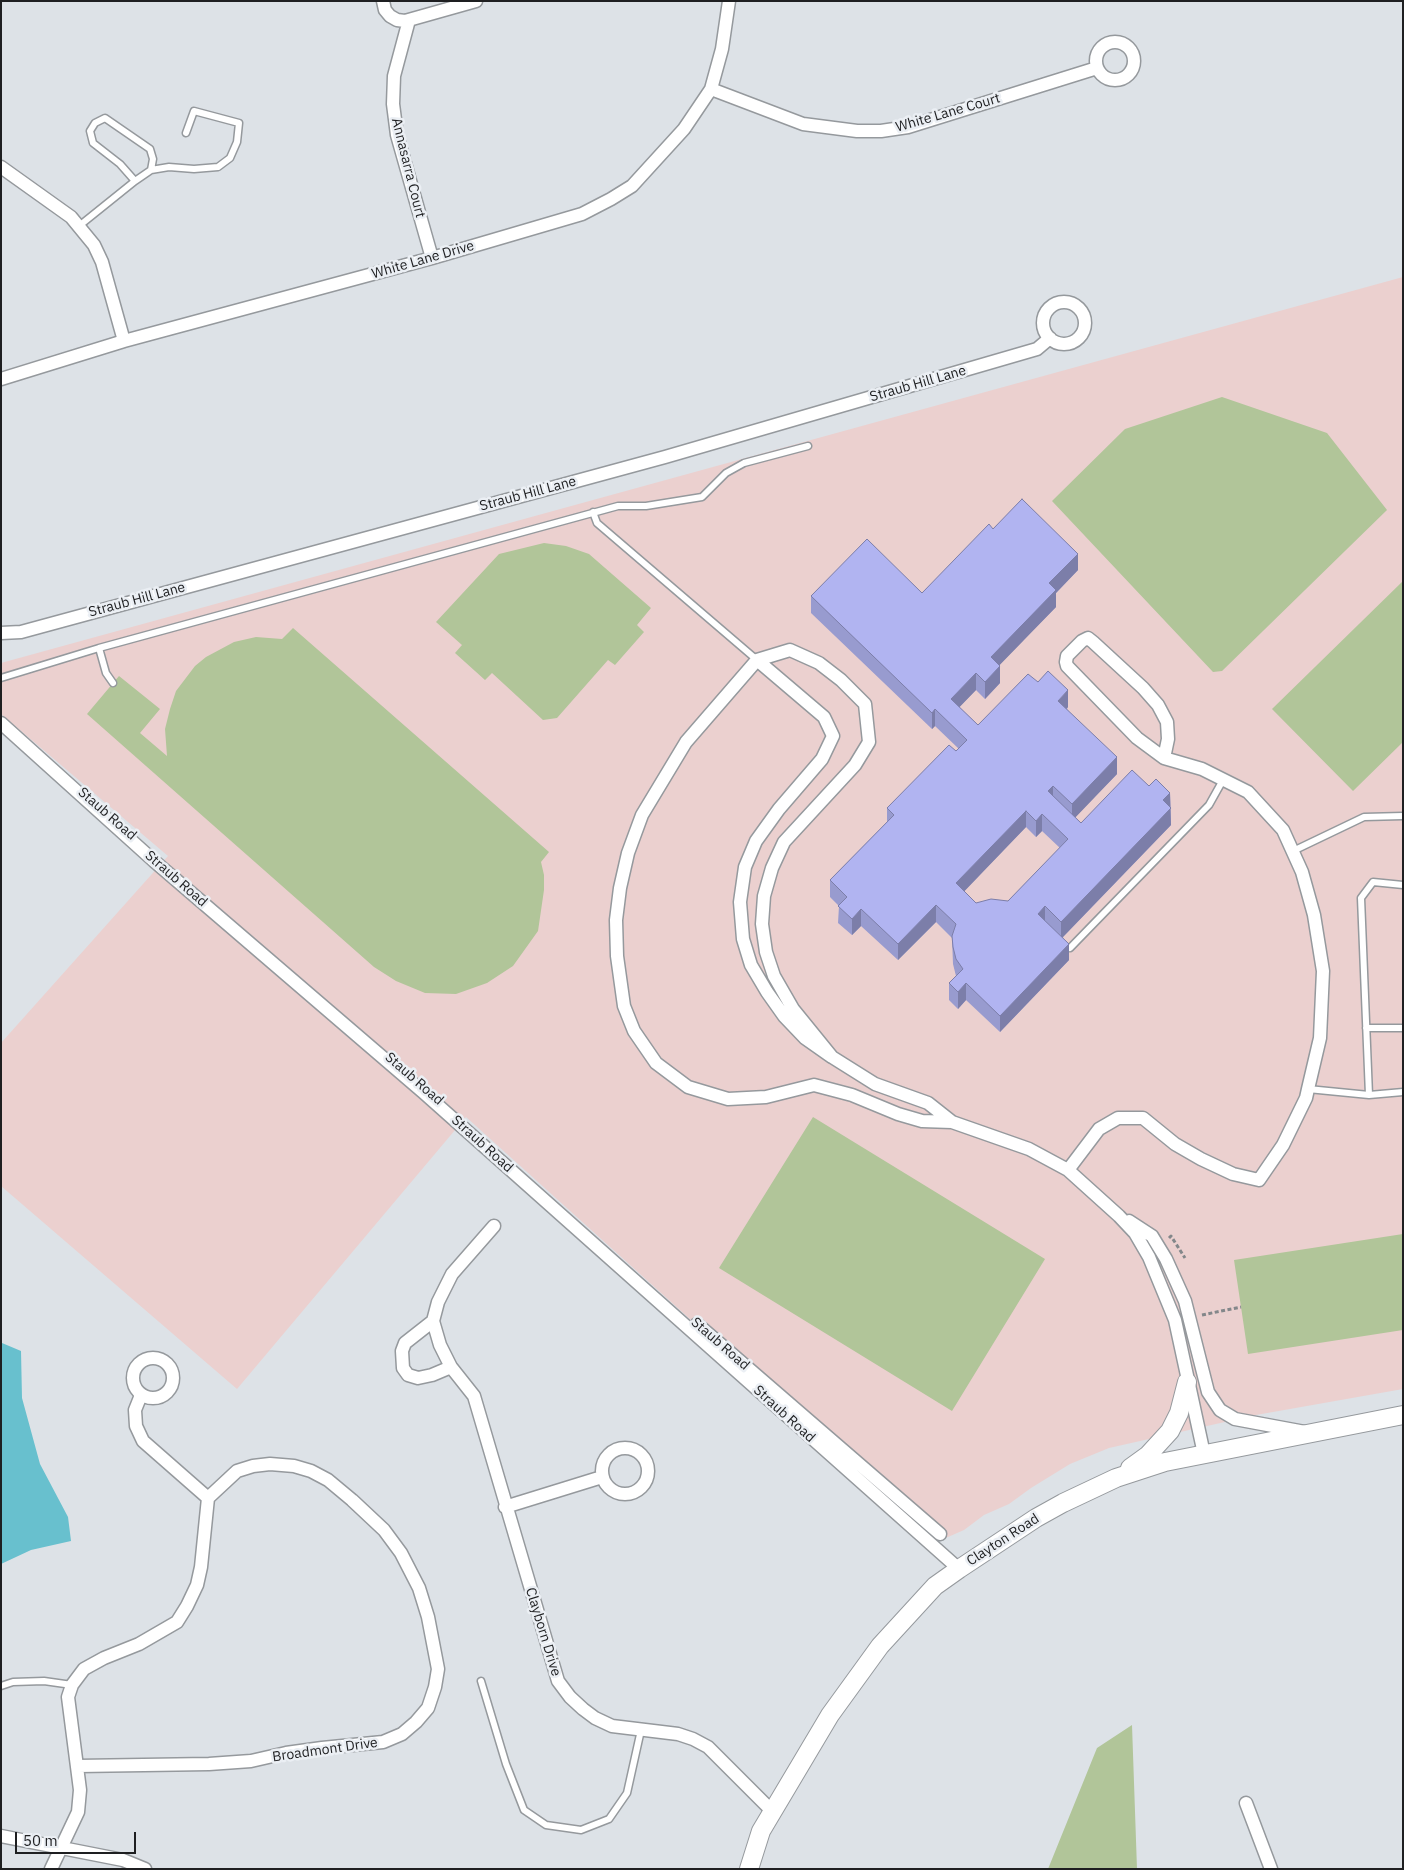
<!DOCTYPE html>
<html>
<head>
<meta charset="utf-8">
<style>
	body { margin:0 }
	#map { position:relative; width:1404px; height:1870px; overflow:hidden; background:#dde2e7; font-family:"IBM Plex Sans",sans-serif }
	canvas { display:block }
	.frame { position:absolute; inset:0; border:2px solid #1e1f21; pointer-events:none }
	.scale { position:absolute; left:15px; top:1832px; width:121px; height:22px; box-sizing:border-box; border:2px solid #1e1f21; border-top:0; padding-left:6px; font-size:15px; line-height:18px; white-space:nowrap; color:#1e1f21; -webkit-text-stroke:4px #ebeff4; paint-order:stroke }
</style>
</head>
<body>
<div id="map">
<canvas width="1404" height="1870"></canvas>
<div class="frame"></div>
<div class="scale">50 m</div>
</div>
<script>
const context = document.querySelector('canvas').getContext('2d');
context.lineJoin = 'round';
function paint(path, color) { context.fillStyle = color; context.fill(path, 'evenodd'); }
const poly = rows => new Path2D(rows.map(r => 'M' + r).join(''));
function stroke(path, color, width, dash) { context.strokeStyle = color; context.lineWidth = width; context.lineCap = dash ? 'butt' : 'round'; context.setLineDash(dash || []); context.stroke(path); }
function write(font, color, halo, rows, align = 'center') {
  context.font = font + ' "IBM Plex Sans",sans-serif'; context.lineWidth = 5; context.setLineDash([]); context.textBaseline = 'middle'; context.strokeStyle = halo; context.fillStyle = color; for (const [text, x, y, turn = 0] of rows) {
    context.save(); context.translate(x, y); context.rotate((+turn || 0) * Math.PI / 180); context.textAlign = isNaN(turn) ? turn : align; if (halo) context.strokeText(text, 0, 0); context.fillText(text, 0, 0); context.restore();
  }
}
paint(poly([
	[1403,277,1403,1389,1256,1415,1109,1448,1070,1464,1031,1488,1009,1504,984,1515,964,1530,948,1537,936,1538,927,1533,466,1117,237,1389,1,1186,1,1043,168,856,1,714,1,663]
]), '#ebd0cf');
paint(poly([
	[1222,397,1327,433,1387,510,1222,671,1213,672,1052,501,1125,429],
	[544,543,566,546,589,554,651,608,637,625,644,632,615,665,608,660,557,718,543,720,492,673,485,680,455,653,462,645,436,622,499,554],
	[1403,581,1403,742,1353,791,1272,709],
	[293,628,549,852,541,862,544,875,544,890,538,931,513,966,487,983,456,994,425,993,396,981,374,967,87,714,119,676,160,709,140,733,167,756,165,729,170,709,176,691,195,666,206,657,234,642,256,637,282,639],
	[813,1117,1045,1259,952,1411,719,1268],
	[1403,1234,1403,1330,1248,1354,1234,1260],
	[1132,1725,1137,1869,1048,1869,1097,1748]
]), '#b1c599');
paint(poly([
	[2,1343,21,1351,22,1398,40,1464,68,1517,71,1541,31,1550,1,1564]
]), '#68c0ce');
const lane = poly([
	[135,181,120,164,93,143,90,131,95,123,105,118,150,149,153,159,151,170],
	[79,226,135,181,151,170,169,167,194,169,218,167,230,158,237,142,239,123,194,111,186,133],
	[593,512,597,523,757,660],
	[99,648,106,673,113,683],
	[1,678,99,648,618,506,646,506,702,497,726,473,744,463,808,446],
	[1293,851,1364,817,1403,816],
	[1070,948,1209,805,1223,780],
	[1366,1028,1403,1028],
	[1308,1089,1369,1095,1403,1092],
	[1369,1095,1361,898,1373,882,1403,885],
	[481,1681,506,1764,524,1810,546,1825,581,1830,609,1819,627,1793,641,1730],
	[1,1686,13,1682,44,1681,72,1685]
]);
const street = poly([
	[383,1,385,10,390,16,397,20,405,21,476,1],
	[409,20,394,76,393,104,397,135,432,258],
	'1096 61a19 19 0 1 1 38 0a19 19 0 1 1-38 0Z',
	[711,89,803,124,857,131,881,131,908,127,1097,68],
	[1,167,71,217,94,245,102,262,124,341],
	'1043 323a21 21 0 1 1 42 0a21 21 0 1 1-42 0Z',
	[1,379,124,341,432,258,582,214,611,199,632,186,684,129,711,89,722,49,729,1],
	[1,633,21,632,665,457,1037,349,1050,338],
	[757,660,824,717,833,736,822,759,779,809,756,841,745,867,740,902,743,939,751,965,767,992,784,1016,805,1038,832,1057,875,1084,928,1103,952,1122,1029,1149,1068,1170,1119,1216,1135,1233,1149,1257,1175,1320,1204,1454],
	[1,723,154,861,423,1092,959,1569],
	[832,1057,793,1009,774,976,766,952,762,924,764,896,772,868,784,842,855,765,869,742,865,704,841,680,819,663,790,650,757,660,686,742,642,815,628,853,620,888,616,920,617,956,624,1006,634,1031,656,1063,688,1087,728,1099,766,1097,814,1085,852,1095,898,1114,922,1121,952,1122],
	[1068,1170,1099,1129,1118,1118,1143,1118,1175,1144,1201,1159,1233,1174,1259,1180,1283,1145,1306,1098,1308,1089,1320,1038,1323,971,1314,915,1302,872,1283,830,1248,792,1202,769,1164,758,1137,738,1067,666,1066,662,1067,656,1082,641,1088,638,1093,642,1143,688,1158,705,1167,722,1168,739,1164,758],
	[1129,1221,1152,1236,1166,1259,1185,1301,1208,1392,1220,1410,1235,1419,1305,1432],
	[494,1226,452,1274,438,1302,433,1321,440,1345,451,1367,474,1396,558,1681,570,1697,583,1709,595,1718,612,1726,678,1734,693,1739,708,1747,772,1811],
	[433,1321,405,1343,402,1351,403,1368,408,1375,418,1378,432,1375,451,1367],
	[697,1324,940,1534],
	'133 1378a20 20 0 1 1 40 0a20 20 0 1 1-40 0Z',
	[141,1395,135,1410,136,1426,143,1441,208,1498],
	'602 1471a23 23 0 1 1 46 0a23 23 0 1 1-46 0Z',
	[505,1507,602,1477],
	[78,1766,209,1764,251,1761,286,1753,322,1748,383,1742,402,1734,416,1722,428,1708,435,1687,438,1669,428,1617,419,1588,401,1553,384,1530,352,1500,328,1480,311,1471,294,1466,270,1464,253,1466,237,1471,208,1498],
	[1246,1803,1271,1869],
	[1,1836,123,1860,145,1869],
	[51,1869,78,1812,80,1790,68,1697,72,1685,84,1669,104,1658,139,1644,177,1622,187,1606,197,1585,201,1567,208,1498]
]);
const secondary = poly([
	[1130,1468,1148,1455,1170,1431,1179,1413,1187,1382],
	[749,1869,761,1831,830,1715,880,1646,935,1586,959,1569,1036,1518,1063,1503,1116,1478,1165,1462,1403,1415]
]);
stroke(lane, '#95999d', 9);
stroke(street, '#95999d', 15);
stroke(secondary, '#95999d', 20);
stroke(poly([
	[1169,1238,1171,1236,1185,1258],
	[1202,1315,1241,1307]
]), '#83878a', 3, [4, 2.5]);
stroke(lane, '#fff', 6);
stroke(street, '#fff', 12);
stroke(secondary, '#fff', 18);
paint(poly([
	[993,529,1078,570,1056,593,1056,607,999,665,1000,683,985,699,976,690,959,707,978,725,1038,682,1068,707,1067,709,1117,774,1075,817,1081,823,1149,786,1170,793,1171,825,1063,937,1069,960,1000,1032,966,1000,958,1009,949,1000,949,983,956,976,953,964,952,938,936,922,898,960,861,926,852,935,838,923,839,906,830,897,830,880,887,822,887,808,959,749,935,726,932,729,811,613,811,596,922,593],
	[1026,827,1036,837,1042,831,1060,848,1008,901,976,903,964,891]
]), '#989bcf');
paint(poly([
	[1078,554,1078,570,1056,593,1056,607,991,674,991,657,1049,583],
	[1000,666,1000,683,985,699,985,682],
	[976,673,976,690,951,716,951,699],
	[1068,690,1068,707,1058,718,1058,701],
	[935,709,935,726,932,729,932,713],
	[1117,757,1117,774,1072,821,1072,804],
	[1053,786,1053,803,1048,791],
	[1170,793,1171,825,1061,939,1061,922,1163,800],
	[1026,811,1026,827,956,900,956,883],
	[1042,814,1042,831,1036,837,1036,821],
	[936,905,936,922,898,960,898,944],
	[1045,906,1045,923,1038,914],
	[861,909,861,926,852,935,852,919],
	[1069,944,1069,960,1000,1032,1000,1016],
	[966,983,966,1000,958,1009,958,992]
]), '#7c7ea9');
const building = poly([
	[1022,499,1078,554,1049,583,1056,590,991,657,1000,666,985,682,976,673,951,699,978,725,1028,674,1038,682,1048,671,1068,690,1058,701,1117,757,1072,804,1053,786,1048,791,1081,823,1132,770,1149,786,1156,779,1170,793,1163,800,1171,808,1061,922,1045,906,1038,914,1069,944,1000,1016,966,983,958,992,949,983,963,969,956,959,953,947,952,936,956,924,936,905,898,944,861,909,852,919,838,906,847,897,830,880,894,815,887,808,949,745,956,751,967,740,935,709,932,713,811,596,867,539,922,593,989,524,993,529,1022,499],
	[1026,811,1036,821,1042,814,1068,839,1008,901,991,899,976,903,956,883,1026,811]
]);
paint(building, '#b1b4f1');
stroke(building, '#7c7ea9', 1);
write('14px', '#1e1f21', '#ebeff4', [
	["White Lane Court",948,113,-16],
	["Annasarra Court",408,168,76],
	["White Lane Drive",423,260,-16],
	["Straub Hill Lane",918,384,-16],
	["Straub Hill Lane",528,494,-15],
	["Straub Hill Lane",137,600,-15],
	["Staub Road",107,814,41],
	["Straub Road",176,879,41],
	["Staub Road",414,1079,41],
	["Straub Road",482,1144,42],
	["Staub Road",720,1344,41],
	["Straub Road",784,1414,42],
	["Clayton Road",1003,1540,-33],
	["Clayborn Drive",543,1632,73],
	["Broadmont Drive",325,1750,-8]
]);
</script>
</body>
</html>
